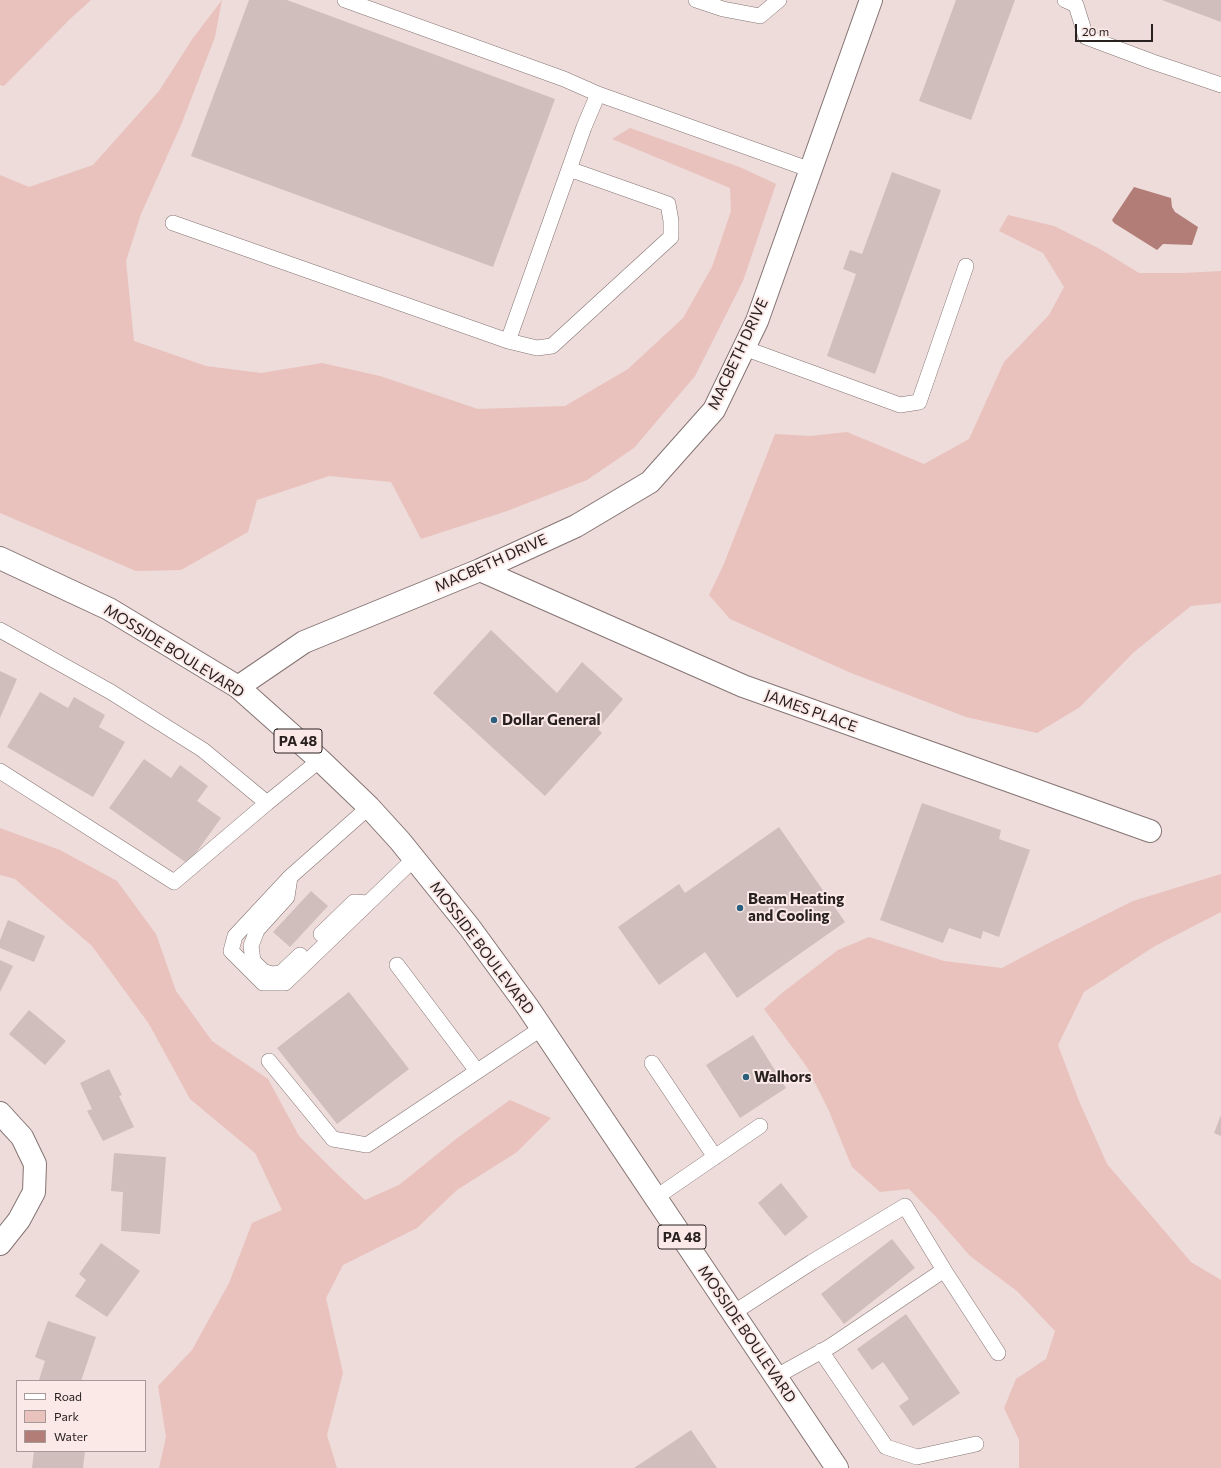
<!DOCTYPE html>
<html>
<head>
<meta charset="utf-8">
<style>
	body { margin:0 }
	#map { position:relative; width:1221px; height:1468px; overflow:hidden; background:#eedcda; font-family:Commissioner,sans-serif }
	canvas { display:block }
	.legend { position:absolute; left:16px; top:1380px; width:130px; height:72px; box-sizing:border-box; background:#fbe9e7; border:1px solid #a79997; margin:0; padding:5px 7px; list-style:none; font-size:12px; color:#282120 }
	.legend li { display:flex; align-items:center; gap:8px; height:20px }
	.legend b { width:20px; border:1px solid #a79997 }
	.scale { position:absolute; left:1075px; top:24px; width:78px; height:18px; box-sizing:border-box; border:2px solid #282120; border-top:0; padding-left:5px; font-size:12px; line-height:14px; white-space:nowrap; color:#282120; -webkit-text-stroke:3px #fbe9e7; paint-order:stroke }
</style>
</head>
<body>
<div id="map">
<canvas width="1221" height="1468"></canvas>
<ul class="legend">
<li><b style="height:5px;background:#fff"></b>Road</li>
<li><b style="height:11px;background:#e9c1bd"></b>Park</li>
<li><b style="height:11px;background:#b27c77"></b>Water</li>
</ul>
<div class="scale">20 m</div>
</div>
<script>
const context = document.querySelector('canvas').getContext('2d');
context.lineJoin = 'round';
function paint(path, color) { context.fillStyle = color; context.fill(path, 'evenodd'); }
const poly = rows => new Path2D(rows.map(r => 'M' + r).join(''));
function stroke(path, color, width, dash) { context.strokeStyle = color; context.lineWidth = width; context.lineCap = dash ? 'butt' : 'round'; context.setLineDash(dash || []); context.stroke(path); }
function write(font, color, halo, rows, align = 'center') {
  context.font = font + ' Commissioner,sans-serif'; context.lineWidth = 4; context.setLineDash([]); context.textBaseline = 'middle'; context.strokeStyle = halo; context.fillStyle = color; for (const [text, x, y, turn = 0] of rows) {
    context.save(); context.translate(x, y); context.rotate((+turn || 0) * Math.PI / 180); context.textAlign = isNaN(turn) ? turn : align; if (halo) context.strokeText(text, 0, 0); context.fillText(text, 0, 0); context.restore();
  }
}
paint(poly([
	[0,0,91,0,70,19,4,86,0,85],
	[222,0,215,37,181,125,141,214,126,261,134,341,206,366,261,373,322,363,380,376,478,409,565,406,628,369,683,318,712,267,731,211,730,188,612,139,630,128,742,168,776,184,743,281,695,376,634,448,587,480,507,511,421,539,391,482,329,476,257,500,248,532,181,570,136,571,0,513,0,175,29,187,93,165,159,91,193,38],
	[1008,215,1054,226,1100,249,1139,273,1184,273,1221,271,1221,603,1191,606,1134,652,1080,707,1037,733,966,717,851,673,730,619,709,595,723,566,775,434,810,436,847,432,924,464,969,439,1004,362,1049,315,1064,287,1043,253,999,231],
	[0,828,60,850,117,881,156,934,176,991,212,1041,268,1079,299,1136,337,1174,365,1200,399,1185,456,1139,510,1100,551,1118,517,1152,457,1190,417,1228,343,1265,326,1298,343,1373,327,1435,337,1468,159,1468,166,1437,158,1386,192,1350,229,1283,252,1223,282,1210,255,1153,190,1099,149,1024,92,946,15,879,0,875],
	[1221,874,1221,912,1155,946,1084,992,1058,1045,1079,1101,1107,1164,1191,1262,1221,1280,1221,1468,1019,1468,1019,1440,1004,1408,1016,1379,1046,1359,1055,1331,1017,1291,970,1256,936,1217,909,1189,880,1192,852,1167,829,1111,807,1067,764,1009,782,993,838,950,869,937,944,961,1002,968,1045,945,1133,901]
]), '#e9c1bd');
paint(poly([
	[1134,187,1171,198,1172,207,1175,212,1198,227,1192,245,1163,244,1157,250,1114,223,1112,220]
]), '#b27c77');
paint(poly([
	[249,0,287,0,555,99,493,267,191,156],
	[956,0,1015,0,971,120,919,101],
	[1162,0,1221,0,1221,22],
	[892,172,941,190,875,374,827,356,856,274,843,269,850,250,862,254],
	[491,630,557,693,582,662,623,699,598,729,602,733,545,796,433,693],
	[0,671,17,679,0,718],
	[40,692,68,708,74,697,105,715,99,727,125,742,93,797,7,747],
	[144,759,171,778,180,765,208,786,197,801,221,818,188,864,109,808],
	[922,803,1001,830,999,839,1030,850,999,937,983,931,981,939,949,928,943,943,880,920],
	[779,827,845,922,737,998,705,952,659,985,618,927,679,884,685,893],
	[311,891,328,906,290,947,273,932],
	[8,920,45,936,34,962,0,948,0,940],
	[0,960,13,966,0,992],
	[349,992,409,1069,337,1124,277,1048],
	[29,1010,66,1041,45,1065,9,1034],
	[753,1035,786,1088,740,1118,706,1065],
	[109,1069,122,1095,119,1096,134,1127,103,1141,87,1111,92,1109,80,1083],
	[1221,1115,1221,1136,1214,1133],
	[114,1153,166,1157,160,1234,121,1231,123,1192,111,1191],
	[781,1183,808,1217,785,1236,758,1203],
	[892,1239,915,1268,844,1324,821,1294],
	[101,1243,140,1271,107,1317,75,1296,86,1280,79,1274],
	[906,1314,960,1393,913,1426,899,1406,909,1399,883,1362,872,1370,857,1349],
	[48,1321,96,1337,81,1381,39,1380,45,1361,35,1357],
	[691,1430,717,1468,634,1468],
	[34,1451,85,1451,83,1468,32,1468]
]), '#d0bebc');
const service = poly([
	[345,0,564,79,598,94],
	[696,0,723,9,760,16,779,0],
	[1065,0,1076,5,1086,37,1153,62,1221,85],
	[173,223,508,341,584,127,598,94,811,170],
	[508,341,537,348,552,346,671,237,671,221,668,204,569,169],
	[744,348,900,405,919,402,966,266],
	[0,630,111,692,203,750,267,803],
	[0,771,174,882,267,803,320,760],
	[369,807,290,877,235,936,231,951,263,983,285,983,414,859],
	[290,877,287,897,257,930,251,946,253,961,263,971,272,974,281,973,300,955],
	[321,934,354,902,368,903],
	[397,965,477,1071],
	[269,1061,333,1139,367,1145,542,1028],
	[652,1063,715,1157],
	[655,1198,760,1126],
	[944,1270,998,1353],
	[733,1313,812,1262,905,1206,944,1270,831,1346,775,1377],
	[821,1351,886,1447,917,1457,976,1444]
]);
const minor = poly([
	[480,570,743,686,1150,831],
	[238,687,304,642,480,570,576,526,650,482,714,410,757,321,871,0],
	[0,1113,22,1137,35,1164,34,1192,19,1220,0,1244]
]);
const primary = poly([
	[0,558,109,609,238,687,320,760,369,807,400,841,470,928,527,1006,837,1468]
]);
stroke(service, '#857473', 16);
stroke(minor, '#857473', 24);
stroke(primary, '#857473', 24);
stroke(service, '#fff', 15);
stroke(minor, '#fff', 22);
stroke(primary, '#fff', 22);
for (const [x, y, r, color] of [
	[494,720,4,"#2b5f7b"],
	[740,908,4,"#2b5f7b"],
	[746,1077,4,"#2b5f7b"]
]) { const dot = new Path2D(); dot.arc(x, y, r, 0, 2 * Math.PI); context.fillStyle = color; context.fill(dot); stroke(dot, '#fbe9e7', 1.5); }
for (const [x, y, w] of [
	[298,741,48],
	[682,1237,48]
]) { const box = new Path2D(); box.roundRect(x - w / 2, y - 12, w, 24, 3); context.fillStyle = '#fbe9e7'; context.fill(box); stroke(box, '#282120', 1); }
write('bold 14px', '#282120', null, [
	["PA 48",298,741],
	["PA 48",682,1237]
]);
write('15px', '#282120', '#fbe9e7', [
	["MACBETH DRIVE",738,354,-65],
	["MACBETH DRIVE",491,563,-24],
	["MOSSIDE BOULEVARD",174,651,32],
	["JAMES PLACE",811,711,20],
	["MOSSIDE BOULEVARD",482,948,53],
	["MOSSIDE BOULEVARD",747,1334,56]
]);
write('bold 15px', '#282120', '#fbe9e7', [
	["Dollar General",502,720],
	["Beam Heating",748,899],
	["and Cooling",748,916],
	["Walhors",754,1077]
], 'left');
</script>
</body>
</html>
